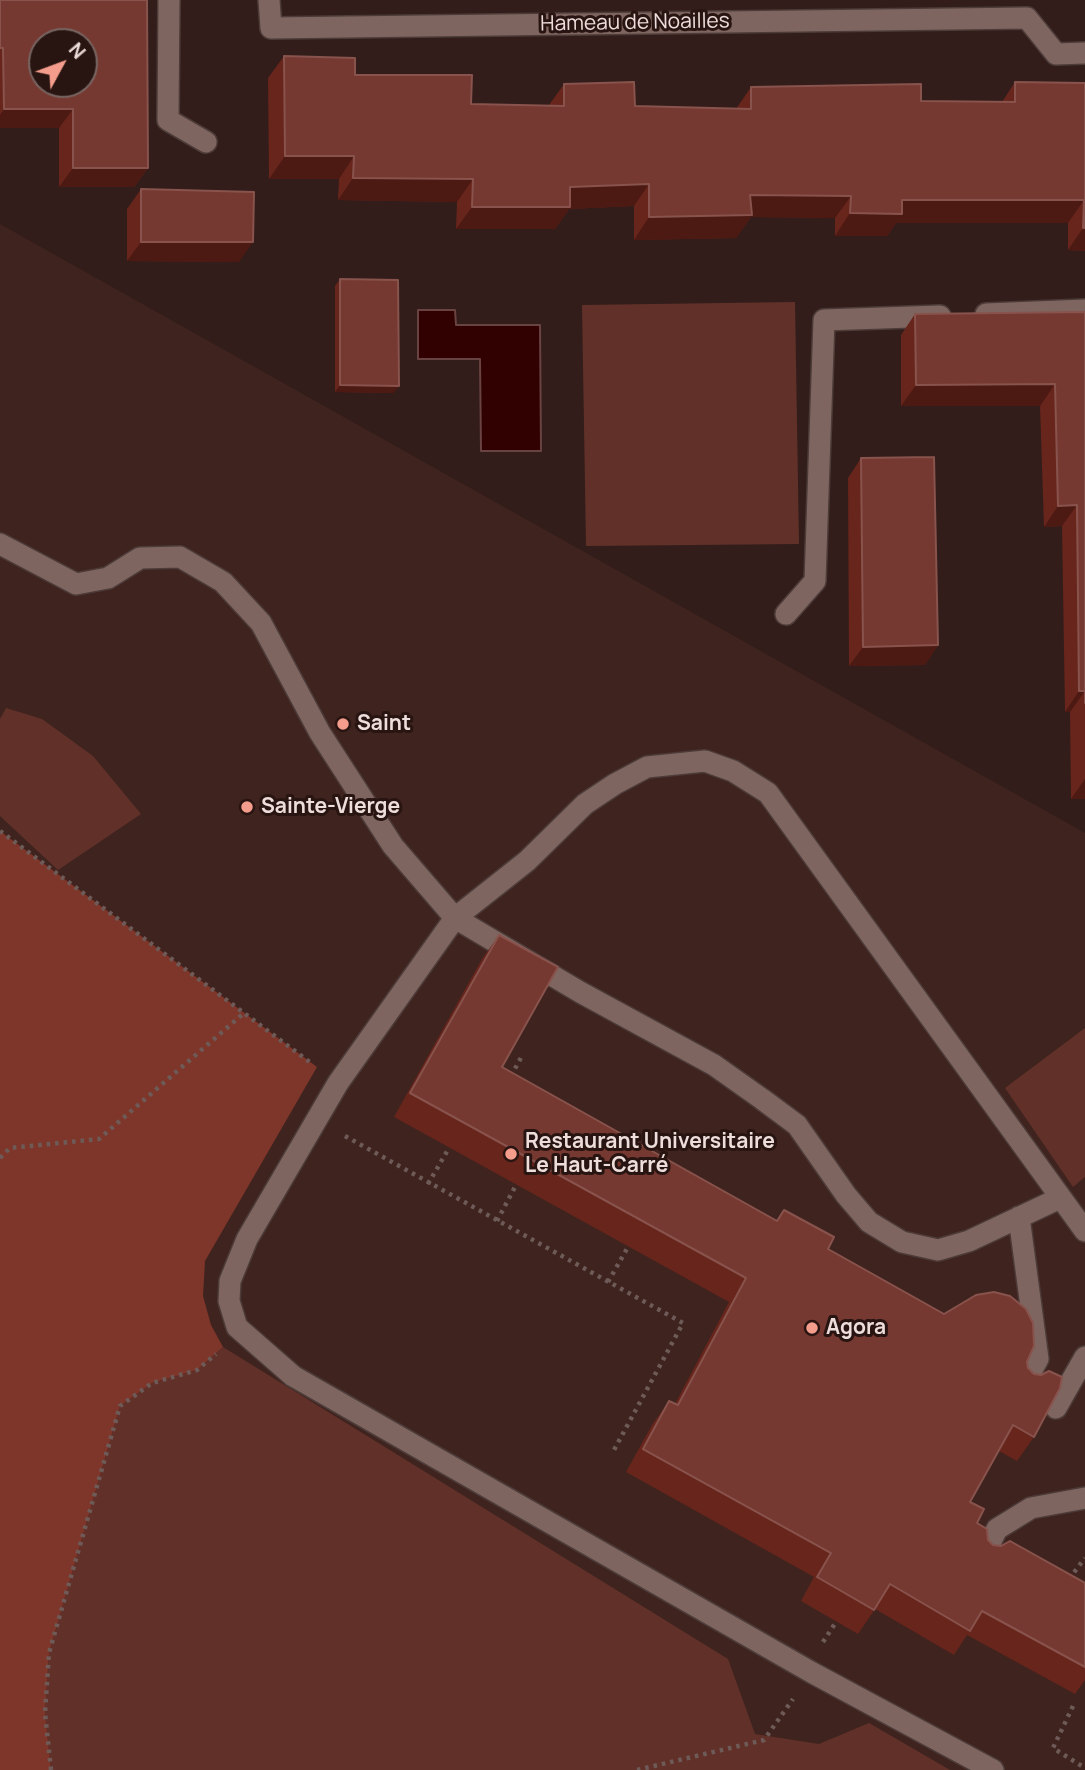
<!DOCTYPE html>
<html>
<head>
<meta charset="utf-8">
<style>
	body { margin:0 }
	#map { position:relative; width:1085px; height:1770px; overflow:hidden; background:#321d1a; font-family:Manrope,sans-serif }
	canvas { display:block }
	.north { position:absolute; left:28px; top:28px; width:70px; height:70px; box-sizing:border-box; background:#281411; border:2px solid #776562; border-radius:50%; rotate:49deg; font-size:19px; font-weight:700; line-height:28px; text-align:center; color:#eddedb }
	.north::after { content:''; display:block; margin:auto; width:24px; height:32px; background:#f59d8d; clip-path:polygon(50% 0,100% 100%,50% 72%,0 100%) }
</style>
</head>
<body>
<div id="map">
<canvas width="1085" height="1770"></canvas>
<div class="north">N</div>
</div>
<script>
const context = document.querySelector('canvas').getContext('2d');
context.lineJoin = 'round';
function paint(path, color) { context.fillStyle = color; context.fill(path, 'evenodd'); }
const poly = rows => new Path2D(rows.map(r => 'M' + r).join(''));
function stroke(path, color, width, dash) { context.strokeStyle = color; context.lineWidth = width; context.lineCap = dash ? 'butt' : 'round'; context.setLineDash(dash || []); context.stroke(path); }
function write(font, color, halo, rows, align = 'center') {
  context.font = font + ' Manrope,sans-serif'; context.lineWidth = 6; context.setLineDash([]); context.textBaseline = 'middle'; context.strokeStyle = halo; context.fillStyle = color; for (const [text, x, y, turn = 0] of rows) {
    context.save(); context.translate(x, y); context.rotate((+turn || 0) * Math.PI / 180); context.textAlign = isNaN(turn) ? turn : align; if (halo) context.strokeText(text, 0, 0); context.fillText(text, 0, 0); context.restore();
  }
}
paint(poly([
	[0,224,1085,833,1085,1770,0,1770]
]), '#3f231e');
paint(poly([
	[795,302,799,544,586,546,582,305],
	[6,708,42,719,93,756,141,814,58,870,0,816,0,719],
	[1085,1028,1085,1177,1073,1187,1005,1088],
	[223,1347,728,1659,755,1734,819,1744,869,1723,950,1770,51,1770,45,1713,49,1653,120,1406,152,1383,197,1370]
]), '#613129');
paint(poly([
	[0,831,317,1067,205,1261,203,1296,211,1325,223,1347,197,1370,152,1383,120,1406,49,1653,45,1713,51,1770,0,1770]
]), '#7e362a');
const water = poly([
	[418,310,455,310,456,325,540,325,541,451,481,451,480,359,418,359,418,310]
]);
paint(water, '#310000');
stroke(water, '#694342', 2);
const minor = poly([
	[169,0,168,120,206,142],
	[269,0,271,28,1027,18,1056,54,1085,53],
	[986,314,1085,310],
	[0,544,76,584,108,578,140,558,180,557,223,582,261,623,320,733,393,846,455,918,580,992,714,1065,762,1099,797,1125,846,1195,869,1222,902,1242,938,1250,969,1241,1060,1198],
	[786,614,815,581,824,320,940,316],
	[1019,1217,1038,1359,1023,1386],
	[1056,1408,1085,1357],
	[983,1557,997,1529,1031,1508,1085,1498],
	[993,1770,811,1672,293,1376,237,1327,229,1301,230,1281,247,1239,338,1083,455,918,527,861,585,804,615,784,647,767,705,761,733,771,768,793,1085,1231]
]);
stroke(minor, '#4c3b38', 24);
stroke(poly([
	[0,831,311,1063],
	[511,1076,523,1054],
	[345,1136,683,1323,614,1450],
	[0,1158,10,1148,99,1139,244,1013],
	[428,1184,449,1148],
	[497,1221,516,1185],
	[608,1282,628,1247],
	[1069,1579,1085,1558],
	[823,1642,836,1622],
	[1073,1706,1053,1748,1085,1768],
	[51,1770,45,1713,49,1653,120,1406,152,1383,197,1370,216,1354],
	[637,1770,764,1740,793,1699]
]), '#6e5b58', 4.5, [3.5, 5]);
stroke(minor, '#7e6560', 21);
paint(poly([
	[0,0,148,168,134,187,59,187,59,128,0,128],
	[284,56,355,75,471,104,549,105,564,84,635,106,736,109,751,87,921,101,1002,102,1015,82,1085,83,1085,251,1068,250,1068,223,896,223,887,236,835,236,835,218,751,217,736,238,634,240,634,206,569,209,555,229,456,229,457,202,338,200,339,179,269,179,268,78],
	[141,189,239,262,127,261,127,209],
	[340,279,394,393,335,392,335,286],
	[1085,312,1085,799,1071,799,1070,712,1065,712,1062,526,1044,527,1040,406,901,406,901,335,915,314],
	[861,458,938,645,925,665,849,666,848,478],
	[499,935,502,1067,777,1221,784,1210,828,1249,1027,1362,1034,1437,1017,1461,999,1451,970,1502,977,1523,988,1540,993,1545,1085,1583,1085,1680,1075,1694,967,1635,954,1655,875,1609,858,1634,801,1601,814,1577,626,1472,652,1425,669,1401,675,1404,729,1302,394,1117,482,959]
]), '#67251c');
paint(poly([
	[4,109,73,109,59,128,0,128,0,115],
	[285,156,354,156,339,179,269,179],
	[73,168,148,168,134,187,59,187],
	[353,178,473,179,457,202,338,200],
	[649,184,634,206,569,209,555,229,456,229,472,207,570,187],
	[750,195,851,196,835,218,751,217,736,238,634,240,649,217],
	[902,200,1084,200,1068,223,896,223,887,236,835,236,850,213],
	[1083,228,1085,228,1085,251,1068,250],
	[141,242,253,242,239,262,127,261],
	[1055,384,1040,406,901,406,916,385],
	[340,385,399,386,394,393,335,392],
	[1077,505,1062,526,1044,527,1058,506],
	[938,645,925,665,849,666,863,647],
	[1079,691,1085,691,1070,712,1065,712],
	[1085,779,1085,799,1071,799]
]), '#4c1913');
const building = poly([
	[0,0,147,0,148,168,73,168,73,109,4,109,3,48,0,48,0,0],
	[42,42,84,42,84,84,42,84,42,42],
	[284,56,355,58,355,75,472,75,471,104,564,106,564,84,634,82,635,106,751,109,751,87,921,84,921,101,1015,102,1015,82,1085,83,1085,228,1083,228,1084,200,902,200,902,214,850,213,851,196,750,195,752,215,649,217,649,184,570,187,570,207,472,207,473,179,353,178,354,156,285,156,284,56],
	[141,189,254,192,253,242,141,242,141,189],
	[340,279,398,280,399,386,340,385,340,279],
	[1085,312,1085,703,1085,691,1079,691,1077,505,1058,506,1055,384,916,385,915,314,1085,312],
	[934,457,938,645,863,647,861,458,934,457],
	[499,935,558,967,502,1067,777,1221,784,1210,834,1237,828,1249,944,1314,976,1295,994,1292,1010,1296,1026,1309,1033,1323,1034,1346,1027,1362,1028,1368,1034,1374,1041,1375,1049,1371,1062,1377,1060,1388,1034,1437,1013,1425,970,1502,984,1509,977,1523,987,1529,988,1540,993,1545,1001,1546,1010,1541,1085,1583,1085,1667,982,1611,970,1631,890,1584,874,1610,817,1577,831,1553,643,1449,669,1401,678,1405,746,1278,410,1093,499,935]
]);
paint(building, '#753931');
stroke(building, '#88534c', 2);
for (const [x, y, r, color] of [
	[343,724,7,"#f59d8d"],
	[247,807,7,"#f59d8d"],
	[511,1154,7,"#f59d8d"],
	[812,1328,7,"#f59d8d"]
]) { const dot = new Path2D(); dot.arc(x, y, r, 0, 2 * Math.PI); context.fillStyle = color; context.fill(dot); stroke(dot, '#281411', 2.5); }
write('21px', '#eddedb', '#281411', [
	["Hameau de Noailles",635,23,-1]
]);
write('bold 21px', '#eddedb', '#281411', [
	["Saint",357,724],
	["Sainte-Vierge",261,807],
	["Restaurant Universitaire",525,1142],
	["Le Haut-Carré",525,1166],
	["Agora",826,1328]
], 'left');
</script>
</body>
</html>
